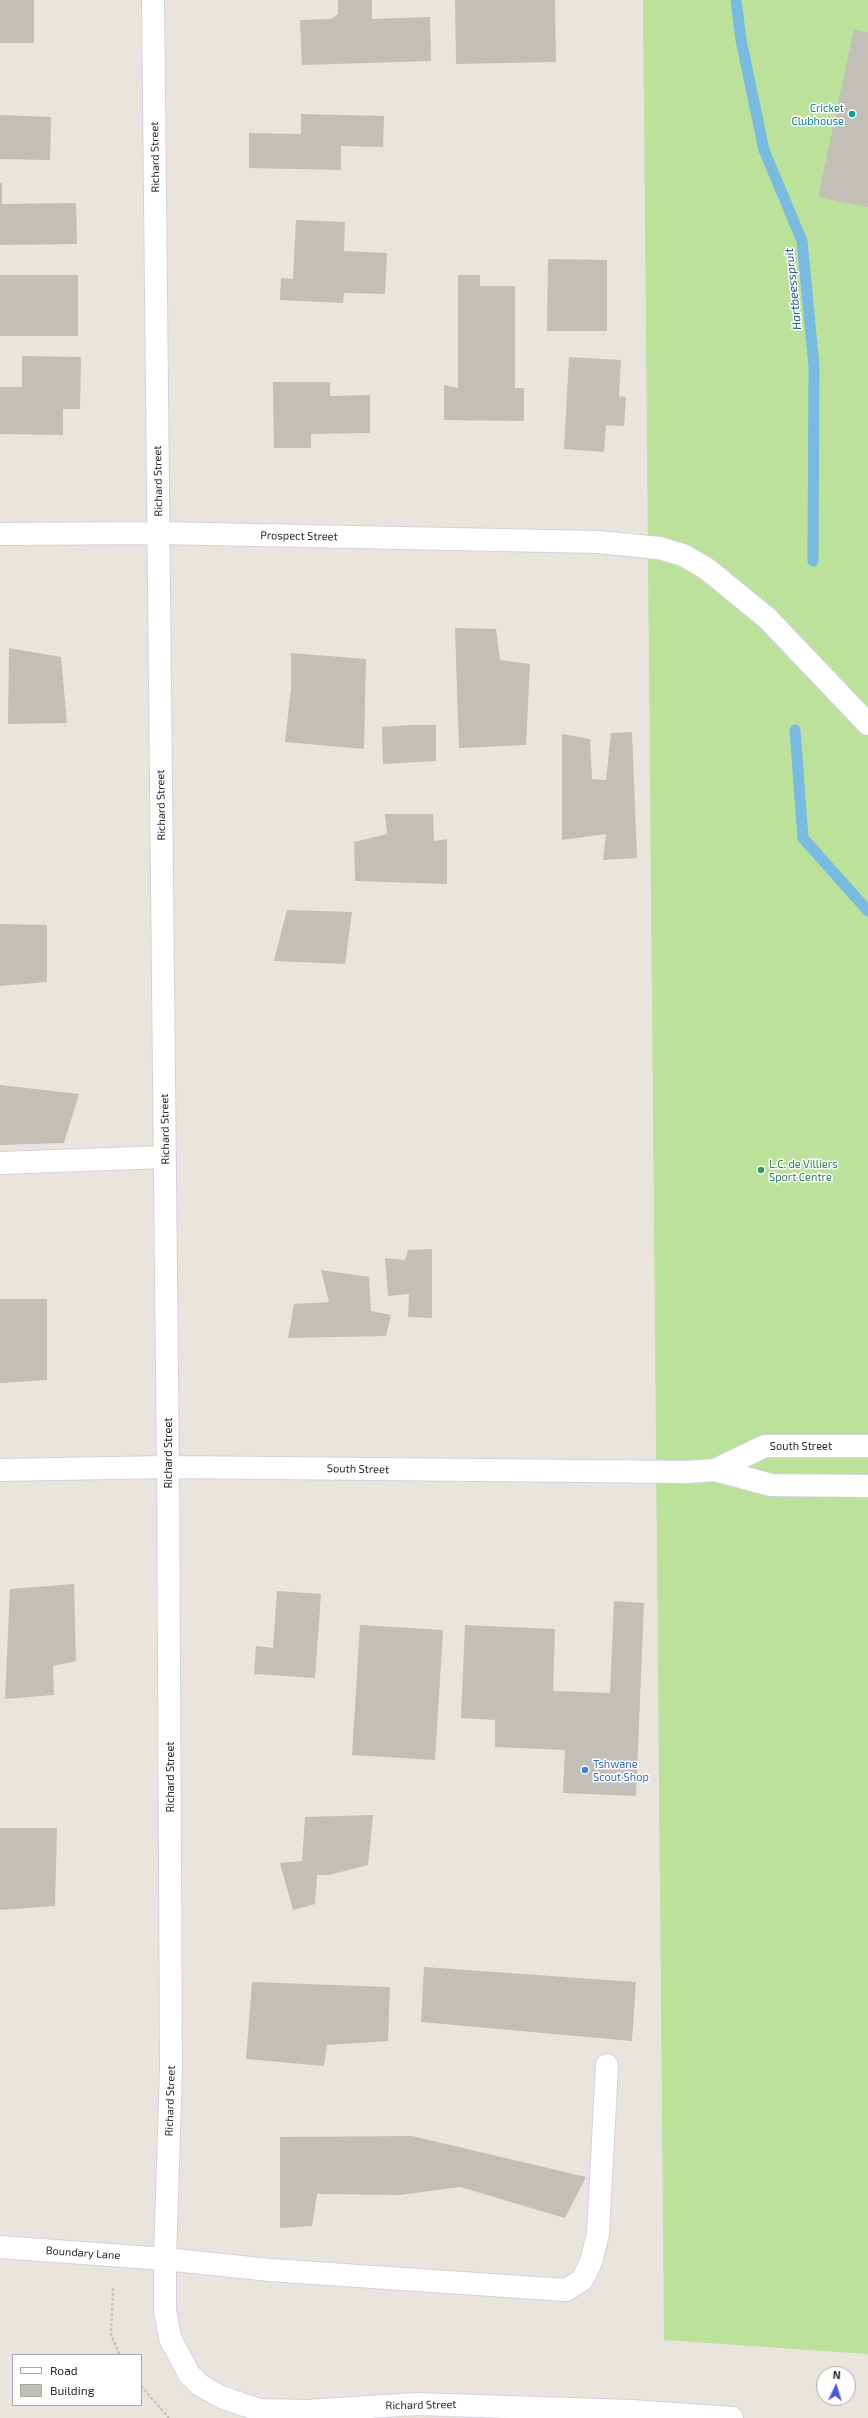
<!DOCTYPE html>
<html>
<head>
<meta charset="utf-8">
<style>
	body { margin:0 }
	#map { position:relative; width:868px; height:2418px; overflow:hidden; background:#e9e5dc; font-family:"Exo 2",sans-serif }
	canvas { display:block }
	.legend { position:absolute; left:12px; top:2354px; width:130px; height:52px; box-sizing:border-box; background:#fff; border:1px solid #a9a9a9; margin:0; padding:5px 7px; list-style:none; font-size:12px; color:#292929 }
	.legend li { display:flex; align-items:center; gap:8px; height:20px }
	.legend b { width:20px; border:1px solid #a9a9a9 }
	.north { position:absolute; left:816px; top:2366px; width:40px; height:40px; box-sizing:border-box; background:#fff; border:1px solid #a9a9a9; border-radius:50%; rotate:4deg; font-size:11px; font-weight:700; line-height:16px; text-align:center; color:#292929 }
	.north::after { content:''; display:block; margin:auto; width:14px; height:18px; background:#4b57e7; clip-path:polygon(50% 0,100% 100%,50% 72%,0 100%) }
</style>
</head>
<body>
<div id="map">
<canvas width="868" height="2418"></canvas>
<ul class="legend">
<li><b style="height:5px;background:#fff"></b>Road</li>
<li><b style="height:11px;background:#c2bfb7"></b>Building</li>
</ul>
<div class="north">N</div>
</div>
<script>
const context = document.querySelector('canvas').getContext('2d');
context.lineJoin = 'round';
function paint(path, color) { context.fillStyle = color; context.fill(path, 'evenodd'); }
const poly = rows => new Path2D(rows.map(r => 'M' + r).join(''));
function stroke(path, color, width, dash) { context.strokeStyle = color; context.lineWidth = width; context.lineCap = dash ? 'butt' : 'round'; context.setLineDash(dash || []); context.stroke(path); }
function write(font, color, halo, rows, align = 'center') {
  context.font = font + ' "Exo 2",sans-serif'; context.lineWidth = 3; context.setLineDash([]); context.textBaseline = 'middle'; context.strokeStyle = halo; context.fillStyle = color; for (const [text, x, y, turn = 0] of rows) {
    context.save(); context.translate(x, y); context.rotate((+turn || 0) * Math.PI / 180); context.textAlign = isNaN(turn) ? turn : align; if (halo) context.strokeText(text, 0, 0); context.fillText(text, 0, 0); context.restore();
  }
}
paint(poly([
	[643,0,868,0,868,2354,664,2340]
]), '#bbe19a');
stroke(poly([
	[736,0,741,40,764,150,802,241,814,366,813,561],
	[795,730,803,838,868,911]
]), '#79bae1', 11);
paint(poly([
	[0,0,34,0,34,43,0,43],
	[338,0,372,0,372,19,430,17,431,61,302,65,300,20,331,19,338,14],
	[455,0,555,0,556,62,456,64],
	[854,29,868,32,868,207,818,197],
	[301,114,384,116,383,147,341,146,341,170,249,168,249,133,301,134],
	[0,115,51,117,50,160,0,159],
	[0,183,2,183,2,204,76,203,77,244,0,245],
	[296,220,345,222,344,251,387,253,385,294,344,293,343,303,280,300,281,278,293,279],
	[548,259,607,260,607,331,547,331],
	[0,275,78,275,78,336,0,336],
	[458,275,480,275,480,286,515,286,515,388,524,388,524,421,444,420,444,385,458,388],
	[22,356,81,357,80,409,63,409,63,435,0,434,0,387,22,387],
	[569,357,621,360,619,396,626,397,624,426,606,425,604,452,564,449],
	[273,382,330,382,330,396,370,395,370,433,311,434,311,448,274,448],
	[455,628,496,629,500,660,530,664,526,745,459,748],
	[9,648,61,657,67,723,8,724],
	[291,653,366,659,364,749,285,742,291,688],
	[411,725,436,725,436,761,383,764,382,727],
	[632,732,637,858,603,860,606,834,562,840,562,734,590,739,592,779,606,780,611,733],
	[385,814,433,814,434,841,447,839,447,884,355,881,354,842,387,834],
	[287,910,352,912,345,964,274,961],
	[0,924,47,925,47,982,0,986],
	[0,1085,79,1094,64,1143,0,1145],
	[432,1249,432,1318,408,1317,409,1294,388,1296,385,1258,405,1260,408,1250],
	[321,1270,369,1277,371,1311,391,1315,386,1336,288,1338,294,1304,329,1302],
	[0,1299,47,1299,47,1380,0,1383],
	[74,1584,76,1661,53,1666,54,1695,5,1699,10,1589],
	[277,1591,321,1594,315,1678,254,1674,256,1646,273,1648],
	[614,1601,644,1603,636,1796,563,1793,565,1750,495,1747,495,1720,461,1718,465,1625,555,1629,553,1691,610,1693],
	[360,1625,443,1630,435,1760,352,1755],
	[373,1815,368,1865,329,1875,317,1875,315,1904,293,1910,280,1863,302,1861,305,1817],
	[0,1828,57,1828,55,1906,0,1910],
	[424,1967,636,1982,632,2041,421,2022],
	[252,1982,390,1987,388,2041,327,2045,324,2066,246,2059],
	[412,2136,586,2177,565,2218,460,2187,400,2195,317,2194,312,2226,280,2228,280,2137]
]), '#c2bfb7');
const minor = poly([
	[153,0,168,1467,171,2068,165,2259,165,2310,170,2338,189,2374,200,2385,221,2397,259,2410,308,2411,417,2404,632,2411,732,2418],
	[0,534,158,533,598,542,659,548,683,555,707,569,767,618,868,724],
	[0,1163,165,1157],
	[0,1470,168,1467,687,1472,715,1470,771,1485,868,1486],
	[715,1470,765,1446,868,1446],
	[0,2247,165,2259,270,2270,566,2290,582,2280,591,2262,598,2234,607,2065]
]);
stroke(minor, '#d1d2e0', 24);
stroke(poly([
	[113,2288,111,2335,120,2355],
	[141,2386,169,2418]
]), '#c3c3c3', 2.5, [3, 2]);
stroke(minor, '#fff', 22);
for (const [x, y, r, color] of [
	[852,114,4,"#0f9aa8"],
	[761,1170,4,"#2e9e5b"],
	[585,1770,4,"#3f7fe0"]
]) { const dot = new Path2D(); dot.arc(x, y, r, 0, 2 * Math.PI); context.fillStyle = color; context.fill(dot); stroke(dot, '#fff', 1.5); }
write('11px', '#0d838f', '#fff', [
	["Cricket",844,108],
	["Clubhouse",844,121]
], 'right');
write('11px', '#292929', '#fff', [
	["Richard Street",155,157,-91],
	["Richard Street",158,481,-91],
	["Prospect Street",299,536,1],
	["Richard Street",161,805,-91],
	["Richard Street",165,1129,-91],
	["South Street",801,1446],
	["Richard Street",168,1453,-90],
	["South Street",358,1469,1],
	["Richard Street",170,1777,-90],
	["Richard Street",170,2101,-88],
	["Boundary Lane",83,2253,4],
	["Richard Street",421,2405,-1]
]);
write('11px', '#27864d', '#fff', [
	["L.C. de Villiers",769,1164],
	["Sport Centre",769,1177]
], 'left');
write('11px', '#366cbe', '#fff', [
	["Tshwane",593,1764],
	["Scout Shop",593,1777]
], 'left');
write('italic 12px', '#1b578a', '#fff', [
	["Hartbeesspruit",793,289,-96]
]);
</script>
</body>
</html>
